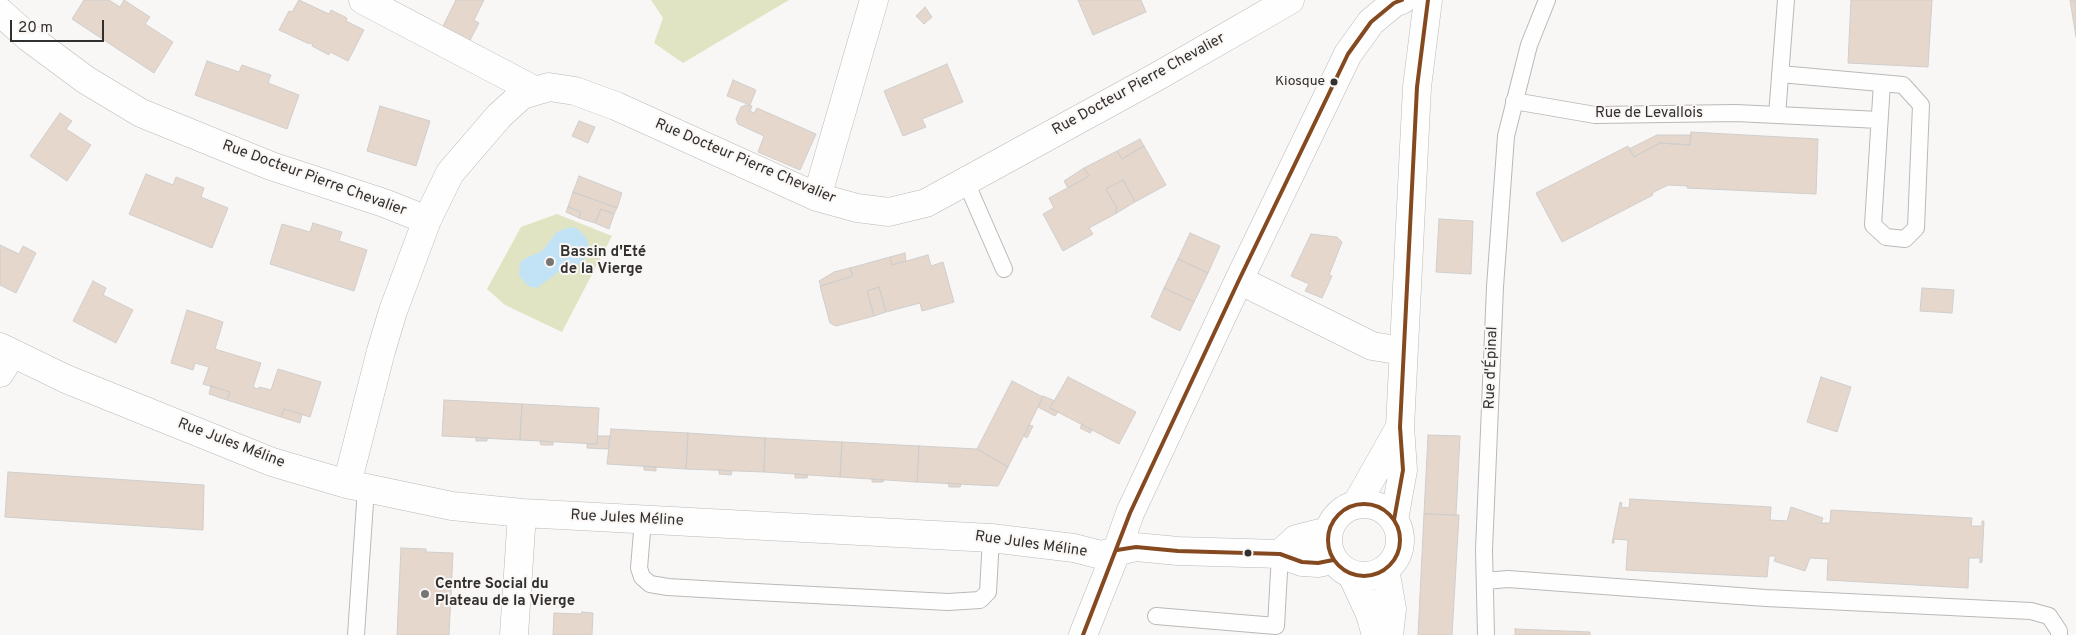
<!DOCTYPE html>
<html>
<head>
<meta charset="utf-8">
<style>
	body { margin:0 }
	#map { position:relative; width:2076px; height:635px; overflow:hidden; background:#f9f7f5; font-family:Overpass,sans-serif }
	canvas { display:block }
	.scale { position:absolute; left:10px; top:20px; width:94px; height:22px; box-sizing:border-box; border:2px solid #31302f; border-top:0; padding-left:6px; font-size:15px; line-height:18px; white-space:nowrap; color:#31302f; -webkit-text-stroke:4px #faf6f4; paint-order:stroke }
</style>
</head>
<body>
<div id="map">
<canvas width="2076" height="635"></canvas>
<div class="scale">20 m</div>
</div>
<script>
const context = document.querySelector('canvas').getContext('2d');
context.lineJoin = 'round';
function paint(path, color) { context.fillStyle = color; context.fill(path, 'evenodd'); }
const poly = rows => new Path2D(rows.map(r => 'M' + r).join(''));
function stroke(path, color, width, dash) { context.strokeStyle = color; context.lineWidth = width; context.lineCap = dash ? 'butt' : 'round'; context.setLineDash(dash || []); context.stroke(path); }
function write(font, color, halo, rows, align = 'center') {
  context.font = font + ' Overpass,sans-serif'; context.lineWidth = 4; context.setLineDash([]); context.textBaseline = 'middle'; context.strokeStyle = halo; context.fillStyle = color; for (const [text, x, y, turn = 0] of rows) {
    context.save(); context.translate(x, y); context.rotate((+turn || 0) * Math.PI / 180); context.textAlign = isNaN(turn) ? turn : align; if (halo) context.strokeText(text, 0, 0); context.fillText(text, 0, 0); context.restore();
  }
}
paint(poly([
	[651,0,789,0,683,63,654,43,663,18],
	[557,214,612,236,562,332,505,305,487,289,521,227]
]), '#e1e4c3');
paint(poly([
	[570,227,576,228,586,237,588,243,589,250,583,263,561,270,537,288,528,286,519,275,520,263,524,259,542,251,557,232]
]), '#c2e2f6');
const building = poly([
	[84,0,109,0,120,7,124,0,150,17,145,24,173,42,154,73,72,19,84,0],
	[299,0,329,14,331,10,347,18,346,21,364,30,348,61,330,52,329,55,312,46,313,44,307,43,279,30,289,11,292,12,299,0],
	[456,0,484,0,474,20,479,23,469,42,442,28,456,0],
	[1078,0,1141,0,1146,12,1093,35,1078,0],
	[1851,0,1932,0,1928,67,1848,63,1851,0],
	[2070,0,2076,0,2076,37,2070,0],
	[925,7,932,17,924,24,916,16,925,7],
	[207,61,239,72,242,65,271,75,268,83,299,95,287,129,195,95,207,61],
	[947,64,963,102,922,119,926,127,903,136,884,91,947,64],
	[733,80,756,90,750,105,727,96,733,80],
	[746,105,752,106,750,111,754,113,757,108,816,134,800,170,758,152,764,136,738,124,736,119,741,107,746,105],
	[380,106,430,121,416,166,367,151,380,106],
	[60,113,72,121,66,129,91,145,67,181,30,156,60,113],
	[579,121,595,127,588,143,572,136,579,121],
	[1691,132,1818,139,1816,194,1687,188,1688,186,1668,185,1652,193,1653,195,1562,242,1536,193,1628,146,1634,157,1660,143,1690,145,1691,132],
	[1657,135,1691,135,1690,145,1660,143,1634,157,1629,149,1657,135],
	[1140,139,1144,146,1122,159,1117,151,1140,139],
	[1144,146,1166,185,1135,202,1123,180,1106,189,1117,208,1115,214,1089,228,1093,234,1063,251,1043,214,1054,208,1049,198,1089,176,1084,168,1117,151,1122,159,1144,146],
	[1084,168,1089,176,1068,188,1064,181,1084,168],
	[146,174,173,185,176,177,204,188,201,197,228,208,212,248,129,214,146,174],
	[579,176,622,193,617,208,573,192,579,176],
	[1123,180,1135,202,1115,214,1117,208,1106,189,1123,180],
	[573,192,617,208,614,214,601,209,595,223,579,218,581,212,568,207,573,192],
	[568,207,581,212,579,218,566,212,568,207],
	[601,209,614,214,609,229,595,223,601,209],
	[1439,219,1473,221,1471,274,1436,272,1439,219],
	[313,223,342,232,339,241,367,250,354,291,270,264,282,224,310,232,313,223],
	[1190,233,1220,246,1208,273,1178,259,1190,233],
	[1311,234,1337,237,1342,242,1329,275,1332,276,1322,298,1305,291,1309,284,1291,276,1311,234],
	[0,245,19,254,23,246,36,253,16,293,0,285,0,245],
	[905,253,906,261,892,265,890,257,905,253],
	[928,255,931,266,943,262,954,302,922,311,920,303,886,312,879,287,867,291,874,316,836,326,830,323,820,286,853,276,850,268,890,257,892,265,928,255],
	[1178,259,1208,273,1194,302,1164,288,1178,259],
	[850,268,853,276,821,286,819,281,834,272,850,268],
	[93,281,106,288,103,295,133,310,116,343,73,321,93,281],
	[879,287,886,312,874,316,867,291,879,287],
	[1164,288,1194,302,1180,331,1151,317,1164,288],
	[1922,288,1954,290,1952,313,1920,311,1922,288],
	[187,310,223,322,215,349,261,363,253,387,258,389,259,387,271,390,278,369,321,382,310,417,284,409,281,417,227,400,230,392,203,384,209,367,195,363,193,370,171,363,187,310],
	[1068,377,1136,412,1119,444,1050,408,1068,377],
	[1821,377,1851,387,1837,432,1807,422,1821,377],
	[1012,381,1043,397,1008,467,977,449,1012,381],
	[211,386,230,392,227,400,209,394,211,386],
	[1043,396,1055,401,1050,408,1058,412,1055,416,1038,407,1043,396],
	[444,400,522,404,520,440,442,436,444,400],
	[522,404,599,408,597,444,520,440,522,404],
	[284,409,302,414,300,423,281,417,284,409],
	[1082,424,1092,430,1090,433,1080,428,1082,424],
	[1029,425,1033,426,1027,438,1024,436,1029,425],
	[611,429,688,433,686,469,607,464,611,429],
	[688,433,765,438,764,472,686,469,688,433],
	[1428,435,1460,436,1456,515,1424,514,1428,435],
	[598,436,610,436,608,449,587,448,587,444,597,444,598,436],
	[476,437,487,438,487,441,476,441,476,437],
	[765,438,842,442,840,477,764,472,765,438],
	[540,441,553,442,553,445,541,445,540,441],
	[842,442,919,446,917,482,840,477,842,442],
	[919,446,977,449,1008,467,998,486,917,482,919,446],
	[644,466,656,467,656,471,644,470,644,466],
	[719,470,732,471,731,475,719,474,719,470],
	[8,472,204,485,203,530,5,517,8,472],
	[795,474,808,475,807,478,795,478,795,474],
	[872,479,884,480,883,482,872,482,872,479],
	[948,483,961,484,960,487,949,487,948,483],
	[1630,499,1771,507,1770,520,1787,521,1791,507,1823,518,1821,523,1830,523,1831,510,1972,518,1971,526,1982,526,1982,521,1984,521,1982,562,1980,563,1980,558,1969,558,1968,588,1827,580,1828,559,1810,558,1805,571,1774,561,1776,556,1769,556,1767,577,1626,570,1628,540,1614,539,1614,543,1612,543,1620,502,1622,503,1621,507,1629,508,1630,499],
	[1424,514,1459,515,1452,635,1418,635,1424,514],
	[401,548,426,549,426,552,453,553,449,635,397,635,401,548],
	[582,612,593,613,592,635,553,635,554,613,581,614,582,612],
	[1515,629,1590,632,1590,635,1515,635,1515,629]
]);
paint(building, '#e6d7cd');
stroke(building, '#cfcecc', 1);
const service = poly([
	[1780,74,1903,85,1921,105,1916,228,1905,239,1886,237,1873,225,1882,83],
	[1514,101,1595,115,1736,113,1777,115,1786,0],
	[1777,115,1879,120],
	[966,182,1004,269],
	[643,520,639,568,642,577,650,584,668,587,737,591,948,602,980,600,988,592,991,538],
	[1485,581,1508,579,1766,598,2031,611,2049,616,2059,631,2059,635],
	[1156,616,1276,626,1280,554],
	[356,635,366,488],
	[1486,635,1484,550,1495,287,1506,136,1529,45,1547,0]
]);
const minor = poly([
	[363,0,536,91],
	[0,12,28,37,86,80,141,113,271,166,384,203,427,220],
	[817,197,874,0],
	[1239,280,1372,346,1403,351],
	[0,347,66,379,272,462,347,484,452,506,522,513,991,538,1074,548,1101,555,1136,547,1178,551,1280,554,1302,562,1318,563,1333,560],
	[0,373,12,353],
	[347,484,381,351,393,311,427,220,450,173,499,116,522,95,549,87,575,91,616,106,817,197,857,208,889,212,926,203,1158,76,1290,0],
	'1328 540a36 36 0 1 1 72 0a36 36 0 1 1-72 0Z',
	[1356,505,1400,427],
	[1394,520,1403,470,1400,427,1417,87,1428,0],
	[1280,554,1296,539,1328,531],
	[1385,569,1392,609,1389,635],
	[1352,575,1370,614,1376,635],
	[514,635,522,513],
	[1083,635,1117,550,1130,513,1239,280,1348,54,1371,22,1394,3,1402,0]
]);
stroke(service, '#bab9b7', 18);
stroke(minor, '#bab9b7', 29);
stroke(service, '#fefefe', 16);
stroke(minor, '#fefefe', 28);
stroke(poly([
	'1328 540a36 36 0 1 1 72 0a36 36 0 1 1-72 0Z',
	[1394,520,1403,470,1400,427,1417,87,1428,0],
	[1117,550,1136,547,1178,551,1280,554,1302,562,1318,563,1333,560],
	[1083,635,1130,513,1239,280,1348,54,1371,22,1394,3,1402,0]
]), '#85491f', 4);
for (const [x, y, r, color] of [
	[1334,82,4.5,"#31302f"],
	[550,262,5,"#777674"],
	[1248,553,4.5,"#31302f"],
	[425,594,5,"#777674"]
]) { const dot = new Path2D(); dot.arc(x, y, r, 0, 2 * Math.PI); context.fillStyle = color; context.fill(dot); stroke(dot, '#faf6f4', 2); }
write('14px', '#31302f', '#faf6f4', [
	["Kiosque",1325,82]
], 'right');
write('15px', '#31302f', '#faf6f4', [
	["Rue Docteur Pierre Chevalier",1139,85,-29],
	["Rue de Levallois",1649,114],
	["Rue Docteur Pierre Chevalier",745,162,23],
	["Rue Docteur Pierre Chevalier",314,179,20],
	["Rue d'Épinal",1492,368,-88],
	["Rue Jules Méline",231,444,21],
	["Rue Jules Méline",627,519,3],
	["Rue Jules Méline",1031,545,8]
]);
write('bold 15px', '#31302f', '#faf6f4', [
	["Bassin d'Eté",560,253],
	["de la Vierge",560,270],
	["Centre Social du",435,585],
	["Plateau de la Vierge",435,602]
], 'left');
</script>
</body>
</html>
